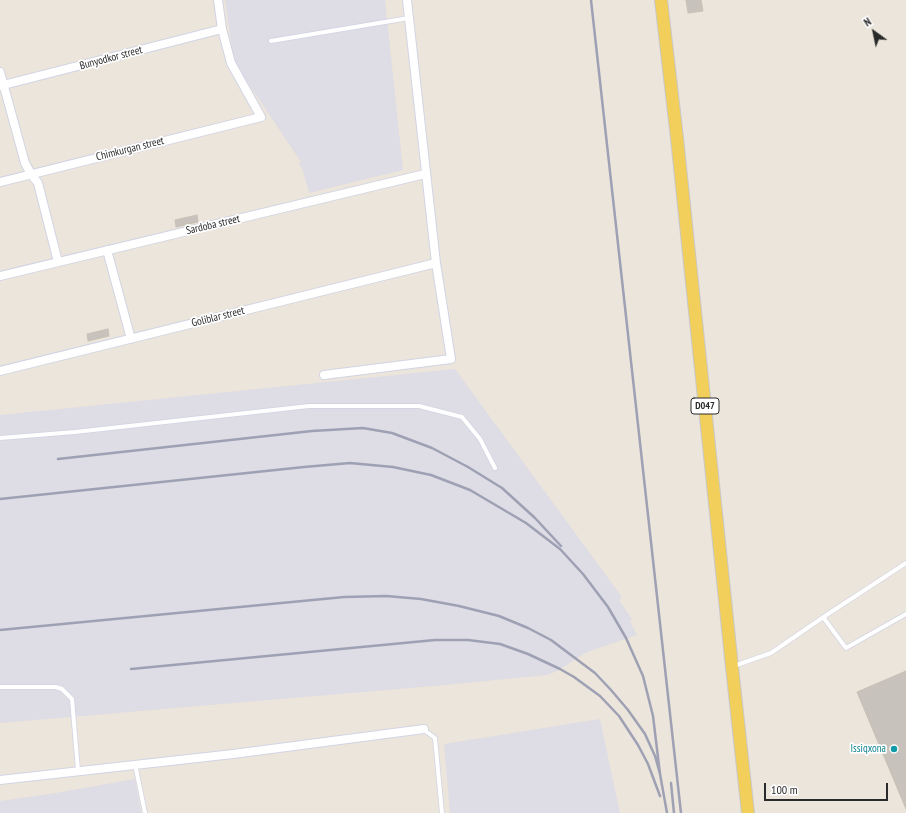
<!DOCTYPE html>
<html>
<head>
<meta charset="utf-8">
<style>
	body { margin:0 }
	#map { position:relative; width:906px; height:813px; overflow:hidden; background:#ece5db; font-family:"PT Sans Narrow",sans-serif }
	canvas { display:block }
	.north { position:absolute; left:854px; top:12px; width:40px; height:40px; -webkit-text-stroke:3px #fff; paint-order:stroke; rotate:327deg; font-size:11px; font-weight:700; line-height:16px; text-align:center; color:#2a2a2a }
	.north::after { content:''; display:block; margin:auto; width:14px; height:18px; background:#2a2a2a; clip-path:polygon(50% 0,100% 100%,50% 72%,0 100%) }
	.scale { position:absolute; left:764px; top:783px; width:124px; height:18px; box-sizing:border-box; border:2px solid #2a2a2a; border-top:0; padding-left:5px; font-size:12px; line-height:14px; white-space:nowrap; color:#2a2a2a; -webkit-text-stroke:3px #fff; paint-order:stroke }
</style>
</head>
<body>
<div id="map">
<canvas width="906" height="813"></canvas>
<div class="north">N</div>
<div class="scale">100 m</div>
</div>
<script>
const context = document.querySelector('canvas').getContext('2d');
context.lineJoin = 'round';
function paint(path, color) { context.fillStyle = color; context.fill(path, 'evenodd'); }
const poly = rows => new Path2D(rows.map(r => 'M' + r).join(''));
function stroke(path, color, width, dash) { context.strokeStyle = color; context.lineWidth = width; context.lineCap = dash ? 'butt' : 'round'; context.setLineDash(dash || []); context.stroke(path); }
function write(font, color, halo, rows, align = 'center') {
  context.font = font + ' "PT Sans Narrow",sans-serif'; context.lineWidth = 3.5; context.setLineDash([]); context.textBaseline = 'middle'; context.strokeStyle = halo; context.fillStyle = color; for (const [text, x, y, turn = 0] of rows) {
    context.save(); context.translate(x, y); context.rotate((+turn || 0) * Math.PI / 180); context.textAlign = isNaN(turn) ? turn : align; if (halo) context.strokeText(text, 0, 0); context.fillText(text, 0, 0); context.restore();
  }
}
paint(poly([
	[225,0,385,0,403,170,309,193,302,168,299,164,301,162,234,62],
	[455,369,622,597,619,600,632,619,630,622,637,635,587,652,557,671,547,675,445,685,0,723,0,415],
	[600,719,620,813,450,813,444,744],
	[135,779,141,813,0,813,0,801,56,793]
]), '#dedce4');
const building = poly([
	[686,0,701,0,703,11,688,13,686,0],
	[197,215,198,222,176,227,175,220,197,215],
	[108,329,109,336,88,341,87,334,108,329],
	[906,671,906,809,857,692,906,671]
]);
paint(building, '#c7c2bb');
stroke(building, '#c7c1b5', 1);
const lane = poly([
	[271,41,409,18],
	[0,438,75,432,309,406,419,406,462,417,480,439,495,468],
	[823,617,846,648,906,614],
	[734,666,771,653,825,616,906,563],
	[0,687,56,687,62,689,72,699,78,770],
	[424,730,435,738,442,813],
	[135,764,145,813]
]);
const street = poly([
	[0,72,25,163,31,174,38,183,58,262],
	[0,86,222,29],
	[0,182,261,117,231,63,222,29,218,0],
	[107,250,131,339],
	[0,276,425,174],
	[0,371,436,263],
	[324,375,451,359,436,263,407,0],
	[0,780,233,754,424,729]
]);
const primary = poly([
	[661,0,677,138,732,667,748,813]
]);
stroke(lane, '#d1d4e3', 5.5);
stroke(street, '#d1d4e3', 10);
stroke(primary, '#c8c8c8', 14);
stroke(lane, '#fff', 4);
stroke(street, '#fff', 8);
stroke(primary, '#f2ce5a', 12);
stroke(poly([
	[591,0,681,813],
	[58,459,312,431,363,428,392,433,432,448,468,467,502,488,535,518,561,546],
	[0,499,304,467,350,463,393,467,431,475,470,490,526,523,560,549,583,574,608,607,626,638,643,676,653,716,660,774],
	[0,630,344,597,386,596,421,599,459,606,499,616,528,628,551,640,595,673,611,690,628,710,645,734,655,756,660,774,667,813],
	[131,669,435,640,468,640,500,644,528,654,560,669,574,677,600,696,619,716,638,745,648,764,660,796],
	[671,783,674,813]
]), '#9ea1b4', 2.5);
for (const [x, y, r, color] of [
	[894,749,4,"#0f9aa8"]
]) { const dot = new Path2D(); dot.arc(x, y, r, 0, 2 * Math.PI); context.fillStyle = color; context.fill(dot); stroke(dot, '#fff', 1.5); }
for (const [x, y, w] of [
	[705,406,28]
]) { const box = new Path2D(); box.roundRect(x - w / 2, y - 8, w, 16, 3); context.fillStyle = '#fff'; context.fill(box); stroke(box, '#2a2a2a', 1); }
write('bold 10px', '#2a2a2a', null, [
	["D047",705,406]
]);
write('11px', '#2a2a2a', '#fff', [
	["Bunyodkor street",111,58,-15],
	["Chimkurgan street",130,149,-14],
	["Sardoba street",213,225,-13],
	["Goliblar street",218,317,-14]
]);
write('11px', '#0d838f', '#fff', [
	["Issiqxona",886,749]
], 'right');
</script>
</body>
</html>
